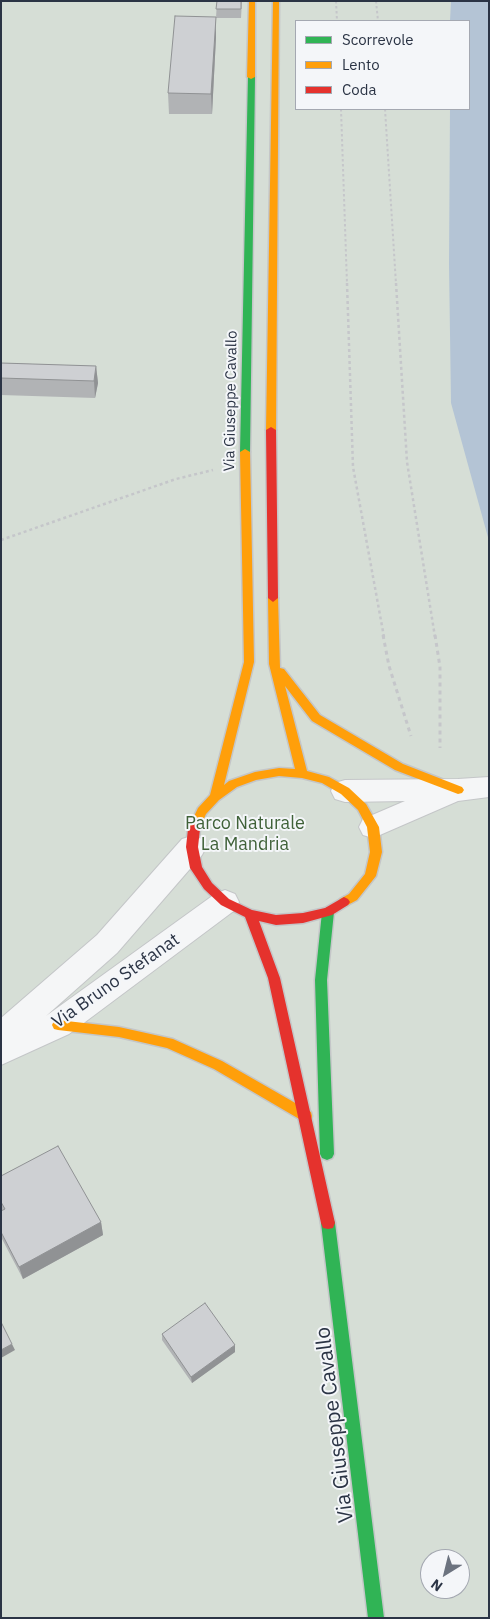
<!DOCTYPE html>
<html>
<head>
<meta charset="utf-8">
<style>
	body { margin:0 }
	#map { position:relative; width:490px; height:1619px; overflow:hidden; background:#e6e8ea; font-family:"IBM Plex Sans",sans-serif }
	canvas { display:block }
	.frame { position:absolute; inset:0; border:2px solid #2b3445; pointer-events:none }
	.legend { position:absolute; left:295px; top:20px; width:175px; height:90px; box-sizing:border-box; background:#f4f6f9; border:1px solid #a4a8b1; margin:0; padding:6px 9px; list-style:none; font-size:15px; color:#2b3445 }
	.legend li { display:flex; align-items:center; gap:10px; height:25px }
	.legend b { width:25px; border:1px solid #a4a8b1 }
	.north { position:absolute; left:420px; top:1549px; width:50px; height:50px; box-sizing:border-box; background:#f4f6f9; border:1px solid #a4a8b1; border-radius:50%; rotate:216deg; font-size:14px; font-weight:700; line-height:20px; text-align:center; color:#2b3445 }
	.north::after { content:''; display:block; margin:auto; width:18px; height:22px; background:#6c737f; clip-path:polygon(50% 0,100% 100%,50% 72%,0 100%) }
</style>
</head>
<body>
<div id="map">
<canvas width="490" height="1619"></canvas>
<div class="frame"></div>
<ul class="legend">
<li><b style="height:6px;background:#30b455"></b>Scorrevole</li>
<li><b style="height:6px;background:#ff9f0a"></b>Lento</li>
<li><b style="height:6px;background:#e5322d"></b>Coda</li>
</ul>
<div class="north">N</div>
</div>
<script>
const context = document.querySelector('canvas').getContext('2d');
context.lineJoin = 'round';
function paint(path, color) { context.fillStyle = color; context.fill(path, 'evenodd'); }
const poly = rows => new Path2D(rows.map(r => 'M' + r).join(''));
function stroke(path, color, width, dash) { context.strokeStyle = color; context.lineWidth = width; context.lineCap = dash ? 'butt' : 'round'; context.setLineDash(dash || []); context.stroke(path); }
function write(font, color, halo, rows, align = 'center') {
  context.font = font + ' "IBM Plex Sans",sans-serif'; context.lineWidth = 4; context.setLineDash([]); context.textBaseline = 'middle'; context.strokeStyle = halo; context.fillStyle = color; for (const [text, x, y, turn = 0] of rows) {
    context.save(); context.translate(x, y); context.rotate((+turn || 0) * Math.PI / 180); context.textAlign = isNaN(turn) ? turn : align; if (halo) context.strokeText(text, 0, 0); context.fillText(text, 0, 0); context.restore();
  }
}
paint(poly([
	[1,1,489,1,489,1618,1,1618],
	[296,21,469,21,469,109,296,109],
	[430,1559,460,1559,460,1589,430,1589]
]), '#d6ded6');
paint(poly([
	[451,1,489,1,489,541,451,403,449,264,450,109,469,109,469,21,450,21]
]), '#b4c4d5');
const street = poly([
	[489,777,489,797,458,801,373,838,363,835,359,827,363,819,405,801,345,802,335,799,331,791,335,783,345,780,458,779,489,777],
	[192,836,202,839,206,847,202,855,117,953,46,1016,215,894,225,890,235,894,239,902,235,910,69,1034,1,1065,1,1018,97,935,182,839,192,836]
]);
const fast = poly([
	[248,75,255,77,250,452,245,455,240,452,248,75],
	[328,907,332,909,334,912,327,980,334,1154,332,1158,327,1160,322,1158,320,1154,315,980,322,912,324,909,328,907],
	[328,1217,333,1218,335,1223,384,1618,368,1618,321,1223,323,1218,328,1217]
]);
const slow = poly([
	[249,1,255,1,255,77,251,79,247,77,249,1],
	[273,1,279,1,276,430,271,433,266,430,273,1],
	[245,449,250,452,254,662,224,785,229,781,255,772,279,768,295,769,269,664,268,598,273,594,278,598,280,668,284,669,320,715,403,764,462,787,464,790,462,793,458,794,395,770,312,721,285,686,307,771,329,777,349,788,366,804,379,827,382,852,376,876,357,900,344,907,340,905,338,902,340,899,349,894,365,874,370,852,367,827,358,810,341,794,322,783,302,778,279,776,256,780,237,787,219,800,206,814,198,832,190,832,188,829,198,808,210,795,244,662,240,452,245,449],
	[58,1020,119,1027,173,1039,222,1061,311,1112,312,1116,311,1120,306,1122,301,1120,214,1069,167,1048,119,1037,58,1030,54,1029,52,1025,54,1021,58,1020]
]);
const jam = poly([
	[271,427,276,430,278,598,273,602,268,598,266,430,271,427],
	[194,824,198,826,200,829,198,847,202,867,212,883,229,899,252,910,276,915,303,913,325,908,344,897,348,899,350,902,348,905,332,915,303,923,276,925,259,921,280,978,335,1223,333,1228,328,1229,323,1228,321,1223,268,978,245,917,221,905,204,889,190,868,186,847,188,829,190,826,194,824]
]);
stroke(street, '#c4c6c8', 2);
stroke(fast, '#c4c6c8', 3);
stroke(slow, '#c4c6c8', 3);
stroke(jam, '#c4c6c8', 3);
stroke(poly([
	[336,1,337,21],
	[376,1,378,21],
	[341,109,347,284],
	[385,109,396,284]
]), '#c5c6ca', 2, [2.5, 2.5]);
stroke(poly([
	[347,283,353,467,384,637],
	[396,283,407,462,435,637],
	[1,540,176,479,213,470]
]), '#c5c6ca', 2.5, [3, 3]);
stroke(poly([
	[383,635,389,666,411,736],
	[435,635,440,667,440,748]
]), '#c5c6ca', 3, [4, 4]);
paint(street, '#f5f6f7');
paint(fast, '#30b455');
paint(slow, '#ff9f0a');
paint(jam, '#e5322d');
paint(poly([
	[217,1,242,1,241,18,216,18],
	[216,17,216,37,212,114,169,114,168,93],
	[1,363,96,366,98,383,95,398,1,395],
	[1,1176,101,1222,103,1235,23,1279,1,1237,1,1211,3,1211,1,1208],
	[162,1334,235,1352,192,1383,162,1340]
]), '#b1b3b5');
paint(poly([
	[216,17,216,37,212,114,211,94],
	[96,366,98,383,95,398,94,381],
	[101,1222,103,1235,23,1279,19,1267],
	[12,1344,15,1350,1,1358,1,1350],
	[235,1345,235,1352,192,1383,191,1377]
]), '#909294');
const building = poly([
	[217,1,241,1,241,9,216,9,217,1],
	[175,16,216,17,211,94,168,93,175,16],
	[1,363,96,366,94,381,1,378,1,363],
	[58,1146,101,1222,19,1267,1,1232,1,1211,5,1209,1,1202,1,1176,58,1146],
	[205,1303,235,1345,191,1377,162,1334,205,1303],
	[1,1322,12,1344,1,1350,1,1322]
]);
paint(building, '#ced0d3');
stroke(building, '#909294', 1);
write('15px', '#2b3445', '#f4f6f9', [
	["Via Giuseppe Cavallo",231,401,-89]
]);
write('18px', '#3f6138', '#f4f6f9', [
	["Parco Naturale",245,824],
	["La Mandria",245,845]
]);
write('18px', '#2b3445', '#f4f6f9', [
	["Via Bruno Stefanat",116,981,-35]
]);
write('21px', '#2b3445', '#f4f6f9', [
	["Via Giuseppe Cavallo",335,1425,-97]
]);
</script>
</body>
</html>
